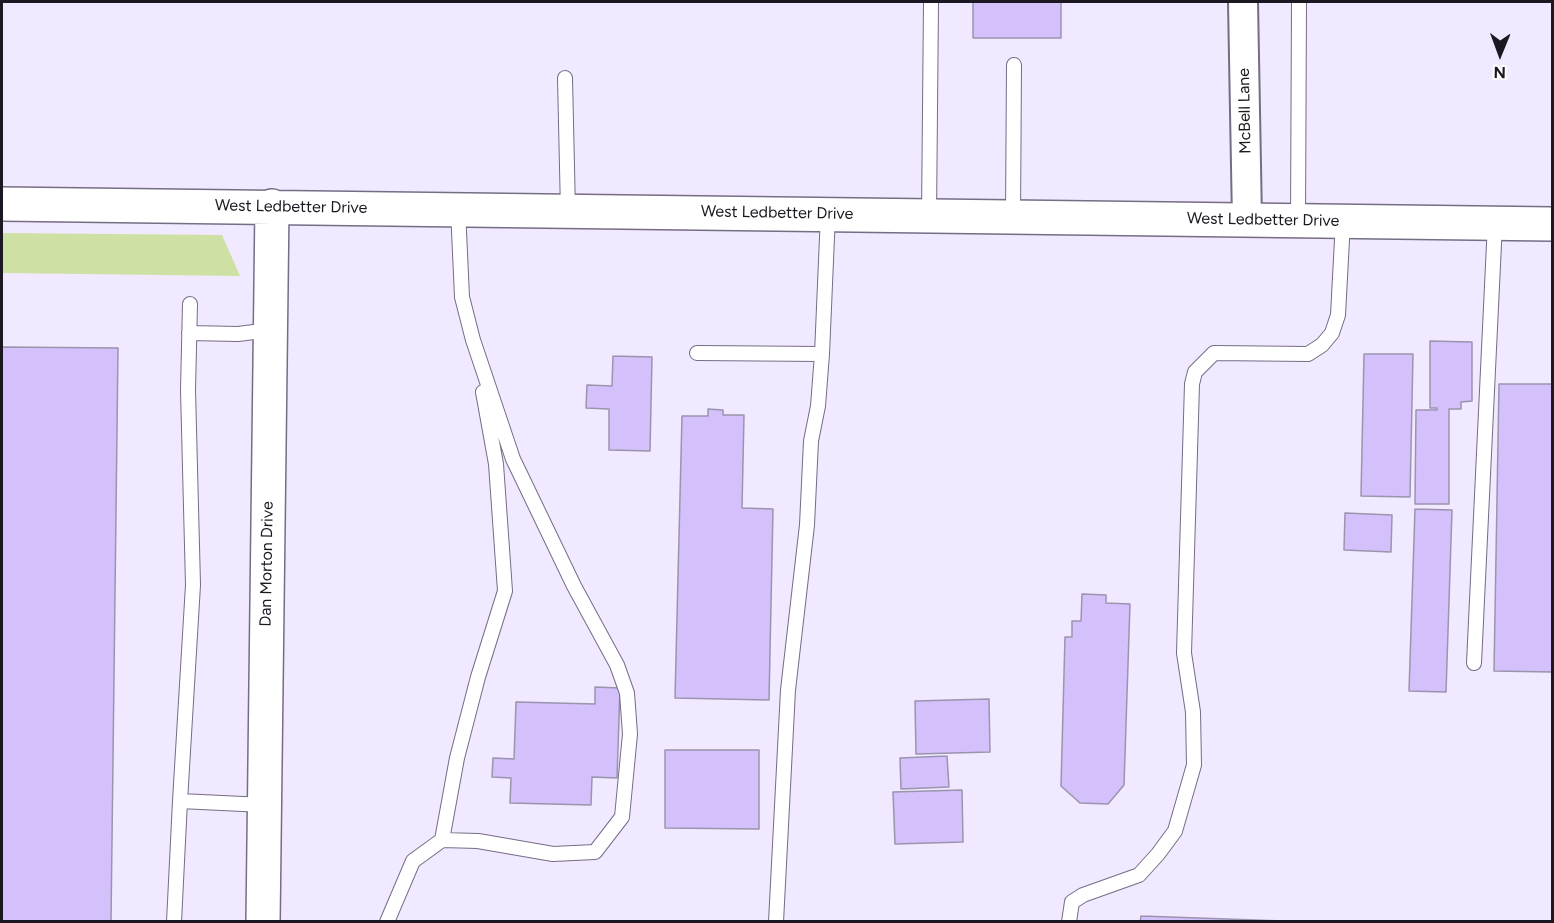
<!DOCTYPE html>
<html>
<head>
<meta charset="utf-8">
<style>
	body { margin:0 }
	#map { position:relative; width:1554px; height:923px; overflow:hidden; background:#f0e9ff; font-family:Figtree,sans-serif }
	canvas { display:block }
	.frame { position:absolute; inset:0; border:3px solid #1b1821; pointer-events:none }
	.north { position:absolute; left:1470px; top:24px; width:60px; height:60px; -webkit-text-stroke:4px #fff; paint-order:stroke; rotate:181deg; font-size:16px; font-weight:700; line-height:24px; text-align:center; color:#1b1821 }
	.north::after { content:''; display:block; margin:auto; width:21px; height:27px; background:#1b1821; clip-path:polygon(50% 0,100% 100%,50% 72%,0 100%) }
</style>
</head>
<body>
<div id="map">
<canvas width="1554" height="923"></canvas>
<div class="frame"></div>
<div class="north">N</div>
</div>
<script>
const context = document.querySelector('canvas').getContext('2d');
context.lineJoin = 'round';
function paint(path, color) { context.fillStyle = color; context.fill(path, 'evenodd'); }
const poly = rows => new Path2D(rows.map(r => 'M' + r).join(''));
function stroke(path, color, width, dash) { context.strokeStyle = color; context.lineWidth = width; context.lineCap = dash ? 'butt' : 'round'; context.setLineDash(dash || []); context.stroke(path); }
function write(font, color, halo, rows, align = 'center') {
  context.font = font + ' Figtree,sans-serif'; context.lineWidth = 4.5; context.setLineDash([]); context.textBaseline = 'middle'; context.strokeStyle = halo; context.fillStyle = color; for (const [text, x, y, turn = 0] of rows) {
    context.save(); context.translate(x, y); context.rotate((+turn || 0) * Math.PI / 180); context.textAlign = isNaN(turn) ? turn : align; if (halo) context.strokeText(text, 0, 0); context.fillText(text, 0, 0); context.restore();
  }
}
paint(poly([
	[2,233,222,235,240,276,2,273]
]), '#cfe0a4');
const building = poly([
	[973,2,1061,2,1061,38,973,38,973,2],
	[1430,341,1472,342,1472,401,1461,402,1461,409,1449,409,1449,504,1415,504,1416,410,1437,410,1437,408,1430,408,1430,341],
	[2,347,118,348,111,922,2,922,2,347],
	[1364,354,1413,354,1410,497,1361,496,1364,354],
	[613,356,652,357,650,451,609,450,609,409,586,408,587,385,612,386,613,356],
	[1499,384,1552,384,1552,672,1494,671,1499,384],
	[708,409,723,410,723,415,744,415,742,508,773,509,769,700,675,698,682,416,708,416,708,409],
	[1415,509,1452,510,1446,692,1409,691,1415,509],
	[1345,513,1392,515,1391,552,1344,550,1345,513],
	[1082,594,1106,595,1106,603,1130,604,1124,785,1108,804,1080,803,1061,786,1065,637,1072,637,1072,621,1081,621,1082,594],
	[595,687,620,688,617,778,592,777,591,805,510,803,511,778,492,777,493,758,514,759,516,702,595,704,595,687],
	[989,699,990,752,916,754,915,701,989,699],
	[665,750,759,750,759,829,665,828,665,750],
	[947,756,949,787,901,789,900,758,947,756],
	[962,790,963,842,895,844,893,792,962,790],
	[1141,916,1312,922,1140,922,1141,916]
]);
paint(building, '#d4c1fc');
stroke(building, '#9b94ad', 1.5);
const lane = poly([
	[565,78,568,211],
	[929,216,931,2],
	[1013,217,1014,65],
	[1298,221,1299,2],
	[189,333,238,334,270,330],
	[697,353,822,354,828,214],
	[1474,663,1495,223],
	[180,801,193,585,188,390,190,304],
	[442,840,457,758,478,677,505,591,496,464,483,392],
	[174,922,180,801,264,805],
	[387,922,413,861,442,840,478,841,553,854,595,852,622,817,630,734,627,693,617,665,574,586,513,459,473,340,462,297,458,209],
	[776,922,788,690,807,525,811,441,818,406,822,354],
	[1069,922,1072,902,1083,895,1139,875,1158,854,1175,831,1194,765,1193,712,1184,653,1192,384,1195,372,1214,353,1308,354,1322,345,1332,333,1338,315,1343,221]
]);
const street = poly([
	[1243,2,1247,220]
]);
const secondary = poly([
	[2,204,1552,224],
	[263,922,272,206]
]);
stroke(lane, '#756d84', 16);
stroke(street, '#756d84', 32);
stroke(secondary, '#756d84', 36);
stroke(lane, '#fff', 14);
stroke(street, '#fff', 28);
stroke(secondary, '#fff', 33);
write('16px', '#1b1821', '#fff', [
	["McBell Lane",1245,111,-91],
	["West Ledbetter Drive",291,207,1],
	["West Ledbetter Drive",777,213,1],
	["West Ledbetter Drive",1263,220,1],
	["Dan Morton Drive",267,564,-89]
]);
</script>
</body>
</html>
